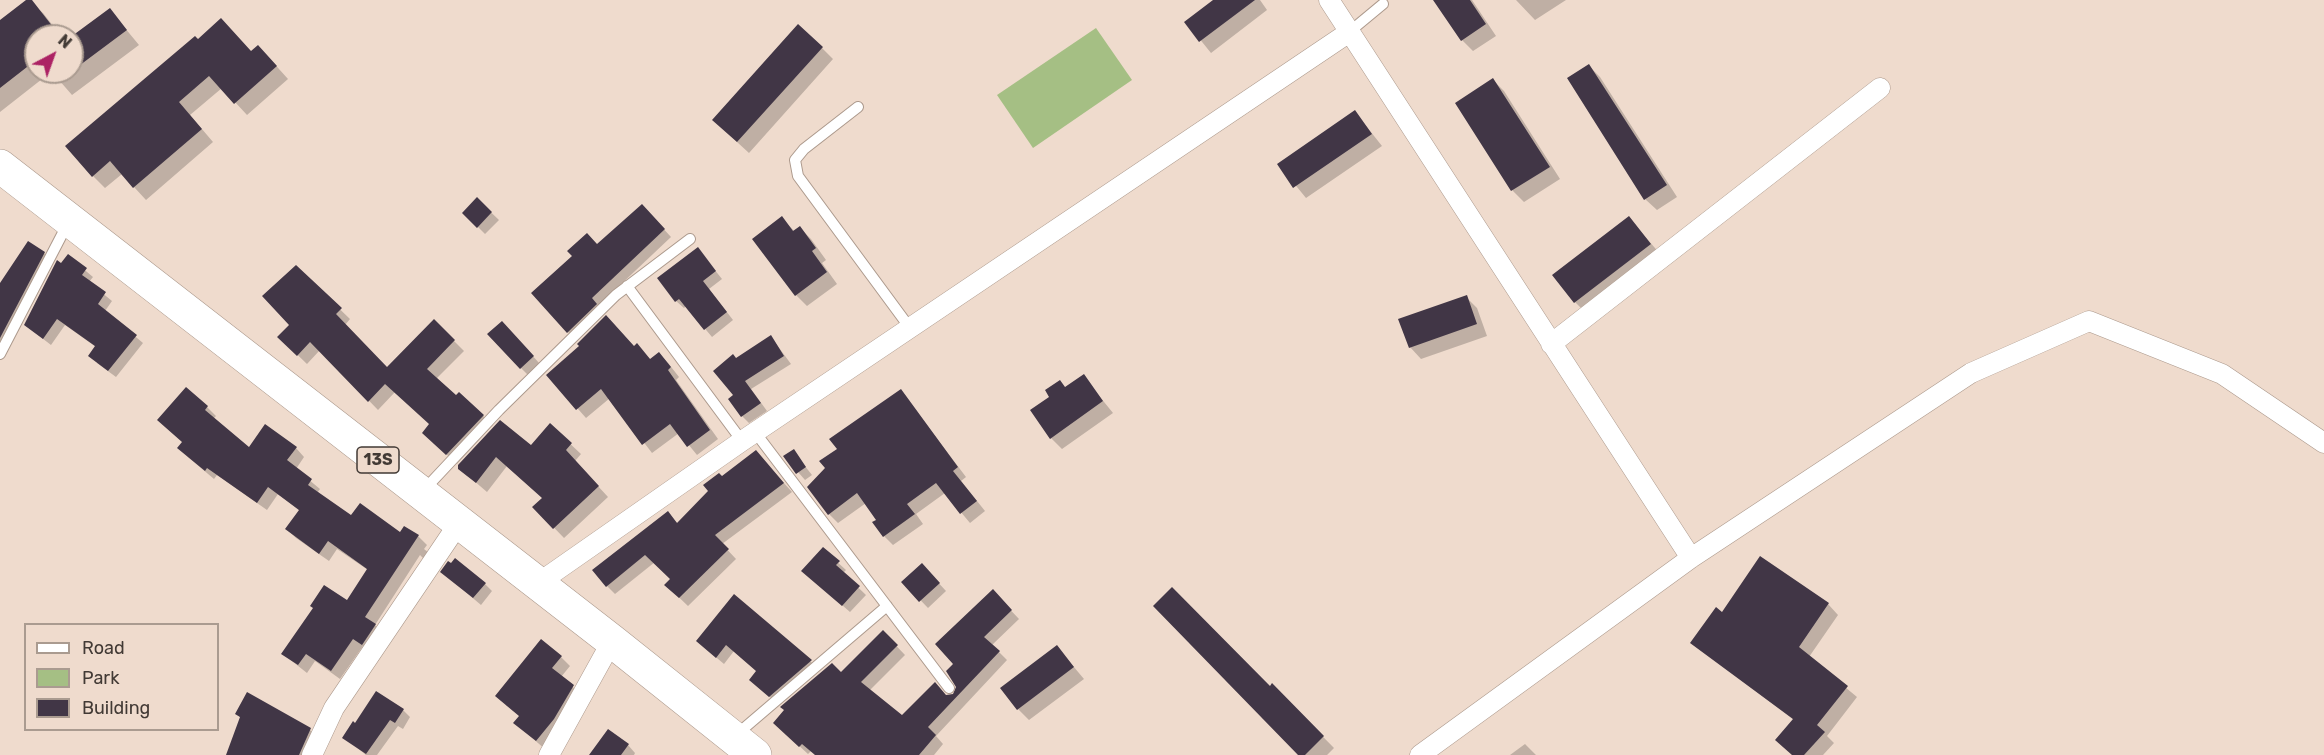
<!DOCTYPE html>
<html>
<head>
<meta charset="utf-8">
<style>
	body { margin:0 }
	#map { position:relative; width:2324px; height:755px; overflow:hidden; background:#efdbcd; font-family:Rubik,sans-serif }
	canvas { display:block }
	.legend { position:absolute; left:24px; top:623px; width:195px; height:108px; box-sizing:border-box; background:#efdbcd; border:2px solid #aa9b90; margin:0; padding:8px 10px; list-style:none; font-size:18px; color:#423a35 }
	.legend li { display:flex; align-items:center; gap:12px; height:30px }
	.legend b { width:30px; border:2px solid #aa9b90 }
	.north { position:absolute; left:24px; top:24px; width:60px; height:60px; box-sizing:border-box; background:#efdbcd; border:2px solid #aa9b90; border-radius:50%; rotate:41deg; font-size:16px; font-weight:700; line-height:24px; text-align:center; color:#423a35 }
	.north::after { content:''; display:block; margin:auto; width:21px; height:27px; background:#ac2264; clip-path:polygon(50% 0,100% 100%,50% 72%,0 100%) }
</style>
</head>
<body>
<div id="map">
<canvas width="2324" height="755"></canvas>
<ul class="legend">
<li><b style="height:8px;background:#fff"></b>Road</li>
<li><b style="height:16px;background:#a5bf84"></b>Park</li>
<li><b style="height:16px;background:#413646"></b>Building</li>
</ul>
<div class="north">N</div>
</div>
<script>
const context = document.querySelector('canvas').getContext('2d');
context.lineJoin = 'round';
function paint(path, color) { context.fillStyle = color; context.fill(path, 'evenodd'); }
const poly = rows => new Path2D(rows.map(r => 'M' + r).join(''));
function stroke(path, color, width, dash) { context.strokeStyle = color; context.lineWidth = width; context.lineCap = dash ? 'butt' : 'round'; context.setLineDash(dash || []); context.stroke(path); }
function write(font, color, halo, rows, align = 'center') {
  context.font = font + ' Rubik,sans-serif'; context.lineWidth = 6; context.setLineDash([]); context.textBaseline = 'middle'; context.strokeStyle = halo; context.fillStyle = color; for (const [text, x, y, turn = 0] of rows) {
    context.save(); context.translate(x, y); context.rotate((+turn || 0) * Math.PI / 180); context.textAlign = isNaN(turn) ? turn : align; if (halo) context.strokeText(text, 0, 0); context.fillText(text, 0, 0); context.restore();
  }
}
paint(poly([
	[1096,28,1132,80,1033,148,997,95]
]), '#a5bf84');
paint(poly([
	[28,0,43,13,61,36,36,36,36,72,51,72,0,112,0,22],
	[1216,0,1260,0,1267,10,1211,53,1186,22],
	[1435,0,1472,0,1496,36,1473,51,1462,40],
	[1516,0,1566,0,1535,20],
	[110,10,139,45,72,95,52,72,72,72,72,38],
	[198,41,252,52,270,59,288,79,247,115,222,88,190,115,213,142,146,200,122,174,105,188,93,176],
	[822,48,833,59,749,153,725,131],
	[1589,66,1600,77,1677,197,1657,210,1645,199],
	[1493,80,1504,91,1560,179,1524,202,1513,191,1457,103],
	[1355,112,1382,146,1306,198,1279,165],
	[477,199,499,220,485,234,464,213],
	[649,213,671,237,598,306,575,339,568,332,598,246],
	[782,218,795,232,800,228,811,239,826,260,822,263,837,284,807,306,796,295],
	[1629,218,1661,255,1586,313,1575,302],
	[698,249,722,279,709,289,733,320,712,337,686,306,684,308,676,301],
	[44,253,52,262,0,349,0,286],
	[68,256,93,277,89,282,112,301,105,311,143,343,116,377,97,363,96,347,65,325,51,345,25,325],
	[296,267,350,319,345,325,387,369,434,321,464,351,436,379,456,397,459,394,493,425,457,464,433,442,431,425,395,392,378,410,320,350,307,364,279,337,291,325],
	[1466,297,1477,308,1487,336,1421,359,1410,347],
	[509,330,540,364,528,375,521,368],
	[771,337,791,364,751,389,767,411,749,423,742,416,736,396,736,360],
	[637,345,651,360,659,354,668,363,679,377,676,380,718,439,697,455,679,433,652,453,610,398,586,418,548,375],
	[1083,376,1113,413,1062,449,1051,438,1066,388],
	[901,391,966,477,961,481,985,511,970,523,945,493,916,514,923,524,893,545,884,536,878,520,866,503,838,523,829,514,827,468,839,450],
	[207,407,216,416,213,419,249,449,296,448,304,457,296,469,320,489,317,493,352,518,401,534,418,536,427,545,424,549,429,553,425,560,420,555,375,625,384,634,372,652,363,646,340,679,315,661,307,673,283,654,315,608,347,602,368,570,337,549,329,561,296,538,287,529,300,511,278,494,267,510,217,475,214,479,188,457,183,442,168,429],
	[500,422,531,447,550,425,581,454,575,461,608,497,564,538,535,508,544,499,507,466,487,492,459,468],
	[793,451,812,475,805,480,785,457],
	[764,461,792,492,722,544,736,559,688,606,666,585,672,579,655,562,615,594,607,586,668,513,678,524,722,477],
	[823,549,846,570,843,573,866,595,850,612,811,578],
	[922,565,946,591,928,608,903,582],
	[442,572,485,584,492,591,481,605],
	[735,596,818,668,777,703,758,687,758,672,734,651,724,664,705,648],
	[1001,600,1019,619,992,645,1007,660,936,736,943,744,934,755,816,755,811,751,808,754,783,731,883,632,905,655,869,691,902,717,946,696,954,696],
	[1828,604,1838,615,1809,657,1857,697,1827,736,1834,743,1823,755,1793,755,1794,720,1692,643,1723,614],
	[1057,647,1084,679,1029,720,1018,709],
	[561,657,570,666,561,677,582,695,546,750,515,723,521,717,506,705],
	[1272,685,1334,748,1327,755,1300,755,1270,688],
	[403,710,410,717,403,729,398,726,377,755,366,755,344,737,356,725],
	[237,714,310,730,321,740,314,755,227,755,241,718],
	[1525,744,1536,755,1510,755],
	[628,745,635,753,634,755,591,755]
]), '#0003');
paint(poly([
	[26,0,32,0,60,36,36,36,36,60,0,88,0,20],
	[1213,0,1255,0,1199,42,1184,22],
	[1433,0,1470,0,1486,24,1461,41],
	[110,8,127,30,72,71,72,36],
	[221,18,251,51,258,45,277,66,234,104,209,76,179,102,202,129,133,188,110,161,92,177,65,146,195,36,198,39],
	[798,24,823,47,737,142,712,120],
	[1589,64,1667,185,1644,200,1567,78],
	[1493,78,1550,167,1511,191,1455,103],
	[1355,110,1372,134,1293,188,1277,164],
	[477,197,492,212,477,228,462,213],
	[642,204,665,229,592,298,597,304,567,333,531,293,572,256,567,251,587,233,597,244],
	[782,216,793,231,800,226,816,248,812,251,827,272,795,296,752,239],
	[1629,216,1651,244,1574,303,1552,275],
	[28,241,45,252,0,338,0,283],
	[698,247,716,271,703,281,727,312,704,330,679,299,675,302,657,278],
	[68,254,87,268,82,275,106,292,98,304,137,335,108,371,88,356,95,346,57,319,43,339,24,325,57,260,61,263],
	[296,265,342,308,336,314,387,367,434,319,455,340,427,369,456,395,459,392,484,415,446,455,422,433,429,424,385,384,368,402,310,342,297,356,277,337,289,325,262,296],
	[1467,295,1477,324,1409,348,1398,319],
	[606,315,634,346,637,343,650,359,659,352,671,367,668,370,710,430,687,447,670,424,642,445,601,389,576,410,546,375,579,346,577,344],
	[502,321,534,356,520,369,487,334],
	[771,335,784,356,745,381,761,403,741,417,728,399,733,395,713,371,733,354,736,358],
	[1084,374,1103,401,1050,439,1030,410,1049,397,1045,390,1060,380,1065,387],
	[186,387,208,406,205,410,249,447,265,424,297,447,287,460,312,479,308,485,351,515,360,503,400,532,404,526,419,535,365,617,376,624,362,645,353,639,331,671,306,654,298,665,281,654,313,608,310,606,324,585,347,600,367,569,328,541,319,554,285,529,299,510,268,487,257,503,207,468,205,471,177,448,182,442,157,420],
	[901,389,958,467,953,471,977,501,960,514,936,483,907,504,915,514,883,537,872,522,876,520,857,493,828,515,807,487,825,468,819,461,837,449,829,439],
	[500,420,531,445,550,423,572,443,566,450,599,486,553,529,532,507,542,498,496,457,476,483,458,469,458,465],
	[794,449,806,467,796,474,783,456],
	[756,450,784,483,715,535,729,549,679,598,664,585,670,579,645,555,606,587,592,570,668,511,677,523,708,491,703,485,719,473,722,476],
	[823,547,840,561,836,565,860,586,842,606,801,571],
	[1760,556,1829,603,1799,647,1848,686,1817,725,1825,732,1804,755,1792,755,1775,740,1793,719,1690,643,1716,607,1722,612],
	[455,558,486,583,473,598,440,572,448,561,451,563],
	[922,563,940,583,919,602,901,582],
	[1172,587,1270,686,1272,683,1324,736,1305,755,1298,755,1153,606],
	[993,589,1012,610,984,637,1000,651,928,727,936,735,919,755,815,755,802,744,799,747,773,723,784,710,780,707,832,663,841,672,883,630,898,645,861,682,902,715,935,682,946,695,953,694,956,687,946,671,953,664,935,644],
	[734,594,812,660,769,697,749,680,756,671,726,645,716,658,696,641],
	[541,639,562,656,552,668,574,685,554,719,536,741,513,723,519,716,495,696],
	[1057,645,1074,667,1017,710,1000,688],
	[376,691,404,709,395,723,390,720,366,754,342,738,353,721,355,723],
	[247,692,311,728,299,755,226,755,240,717,235,714],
	[608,729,629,744,621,755,589,755]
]), '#413646');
const service = poly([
	[1348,33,1383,4],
	[858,107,804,149,795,160,798,176,910,328],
	[627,286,742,441],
	[0,354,68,223],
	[755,432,949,688],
	[423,491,499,410,616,295,690,239],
	[736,735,887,606]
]);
const minor = poly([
	[1329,0,1691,558],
	[1551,344,1880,88],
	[537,584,742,441,1348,33],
	[312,755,334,708,459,523],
	[549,755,612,641],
	[1420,755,1691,558,1971,373,2089,321,2222,374,2324,443]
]);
const trunk = poly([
	[0,166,612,641,755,755]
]);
stroke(service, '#ac998c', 12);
stroke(minor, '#ac998c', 21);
stroke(trunk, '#ac998c', 34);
stroke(service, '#fff', 10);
stroke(minor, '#fff', 20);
stroke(trunk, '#fff', 33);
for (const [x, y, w] of [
	[378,460,42]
]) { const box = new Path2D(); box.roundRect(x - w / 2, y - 13, w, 26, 4.5); context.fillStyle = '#efdbcd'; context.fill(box); stroke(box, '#423a35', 1.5); }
write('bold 16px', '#423a35', null, [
	["13S",378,460]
]);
</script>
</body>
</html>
